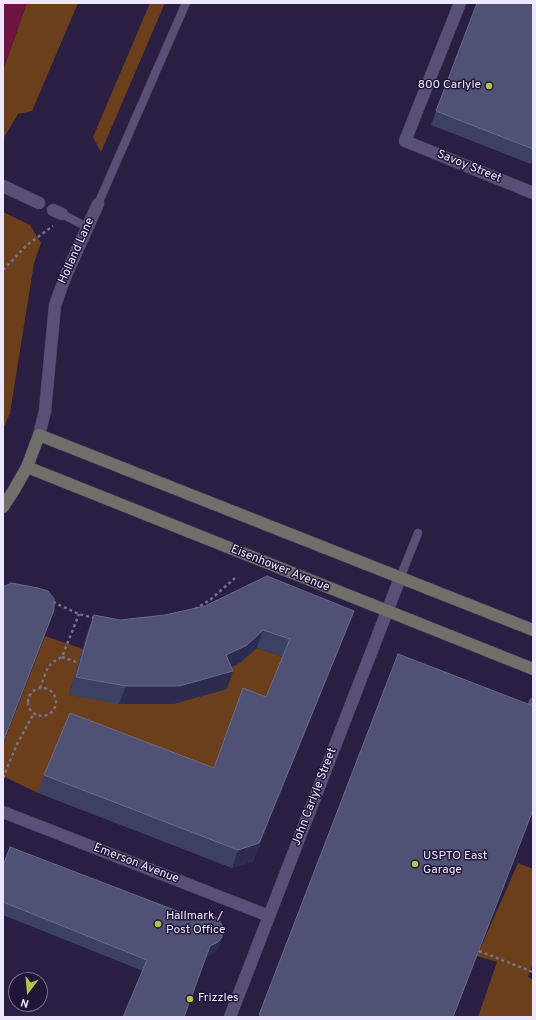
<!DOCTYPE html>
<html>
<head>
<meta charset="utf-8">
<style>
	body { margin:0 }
	#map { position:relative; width:536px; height:1020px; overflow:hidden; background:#2a1f42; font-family:Overpass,sans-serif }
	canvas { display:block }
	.frame { position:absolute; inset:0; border:4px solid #ede7ff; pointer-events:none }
	.north { position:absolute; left:8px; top:972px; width:40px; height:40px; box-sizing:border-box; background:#201537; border:1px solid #726987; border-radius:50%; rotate:196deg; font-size:11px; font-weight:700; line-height:16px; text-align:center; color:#ede7ff }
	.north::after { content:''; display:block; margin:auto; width:14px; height:18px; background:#b2c34b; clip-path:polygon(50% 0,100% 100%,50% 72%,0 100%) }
</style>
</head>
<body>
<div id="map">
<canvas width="536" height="1020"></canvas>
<div class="frame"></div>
<div class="north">N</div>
</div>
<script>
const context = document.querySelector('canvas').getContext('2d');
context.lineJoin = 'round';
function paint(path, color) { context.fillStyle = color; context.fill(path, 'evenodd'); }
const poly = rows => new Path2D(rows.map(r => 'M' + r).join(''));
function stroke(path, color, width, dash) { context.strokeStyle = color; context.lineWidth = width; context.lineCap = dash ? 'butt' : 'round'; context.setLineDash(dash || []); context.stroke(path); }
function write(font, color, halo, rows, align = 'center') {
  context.font = font + ' Overpass,sans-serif'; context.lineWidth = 3; context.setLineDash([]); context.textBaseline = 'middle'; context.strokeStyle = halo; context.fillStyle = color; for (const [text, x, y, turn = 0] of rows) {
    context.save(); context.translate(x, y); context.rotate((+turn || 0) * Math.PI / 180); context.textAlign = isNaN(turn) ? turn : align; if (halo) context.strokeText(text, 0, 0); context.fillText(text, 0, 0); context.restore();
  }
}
paint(poly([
	[27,3,78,3,32,111,18,114,3,139,3,70],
	[150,3,165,3,101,152,93,137],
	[3,212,30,225,41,243,34,263,10,413,3,429],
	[45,636,83,649,69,695,173,704,226,689,219,673,257,648,283,657,260,715,237,706,208,786,38,793,3,776,3,744],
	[518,863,533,869,533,963,528,977,533,980,533,1017,478,1017,497,962,477,956]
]), '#6b3f1c');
paint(poly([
	[3,3,27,3,3,70]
]), '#6e1440');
const lane = poly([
	[98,204,186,3],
	[62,214,87,227],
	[400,578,418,533],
	[528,715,533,702]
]);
const street = poly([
	[460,3,405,141,533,193],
	[3,186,39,203],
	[53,210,62,214],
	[39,435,45,411,55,305,66,275,98,204],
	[3,812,269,916],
	[230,1017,400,578]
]);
const secondary = poly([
	[27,467,533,669],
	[3,507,14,490,27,467,39,435,533,630]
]);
stroke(lane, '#473d5b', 9);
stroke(street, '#473d5b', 13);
stroke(secondary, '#473d5b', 13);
stroke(poly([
	[3,270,27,245,53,226],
	[53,602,79,614,94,618],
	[195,609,210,600,235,578],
	[62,657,79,663],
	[40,688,48,667,53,662,62,657,79,614],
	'28 702a14 14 0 1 1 28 0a14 14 0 1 1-28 0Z',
	[3,778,17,744,34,713],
	[479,951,533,972]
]), '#79708e', 2.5, [3, 3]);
stroke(lane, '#5a4f76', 8);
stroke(street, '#5a4f76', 12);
stroke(secondary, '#726e6a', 12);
paint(poly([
	[477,3,533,3,533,157,531,164,431,125],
	[354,611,347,629,253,861,232,868,38,793,44,775,214,768,266,697,283,657,257,648,240,663,231,667,227,689,173,704,119,704,69,695,87,633,94,615,120,620],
	[3,866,222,937,218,948,214,953,206,957,143,971,3,915]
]), '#3c4164');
paint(poly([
	[54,610,46,632,3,744,3,742],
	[354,611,347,629,253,861,232,868,238,850],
	[263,630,257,648,240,663,219,673,226,655],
	[233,671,227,689,173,704,119,704,126,686],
	[222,937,218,948,214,953,206,957,210,946]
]), '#2d2c4f');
const building = poly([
	[477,3,533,3,533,149,436,111,477,3],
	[267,576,354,611,259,843,238,850,44,775,70,713,214,768,243,688,266,697,290,639,263,630,247,645,226,655,233,671,179,686,126,686,76,677,94,615,120,620,165,615,205,606,267,576],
	[11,583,38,588,48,591,54,599,54,610,3,742,3,587,11,583],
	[398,654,533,706,533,810,453,1017,263,1017,259,1015,398,654],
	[10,847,198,919,207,915,213,916,218,919,222,925,222,937,218,942,210,946,184,1017,123,1017,147,960,3,902,3,866,10,847]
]);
paint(building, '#4f5274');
stroke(building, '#686a8a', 1);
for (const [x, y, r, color] of [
	[489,86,4,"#b2c34b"],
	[415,864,4,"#b2c34b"],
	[158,924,4,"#b2c34b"],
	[190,999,4,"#b2c34b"]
]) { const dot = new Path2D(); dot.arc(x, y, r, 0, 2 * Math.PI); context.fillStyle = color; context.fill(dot); stroke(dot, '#201537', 1.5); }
write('12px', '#ede7ff', '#201537', [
	["800 Carlyle",481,86,"right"],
	["USPTO East",423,857],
	["Garage",423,871],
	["Hallmark /",166,917],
	["Post Office",166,931],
	["Frizzles",198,999]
], 'left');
write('12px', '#ede7ff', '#201537', [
	["Savoy Street",469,167,22],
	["Holland Lane",77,251,-66],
	["Eisenhower Avenue",280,569,22],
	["John Carlyle Street",315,797,-69],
	["Emerson Avenue",136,864,21]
]);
</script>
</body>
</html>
